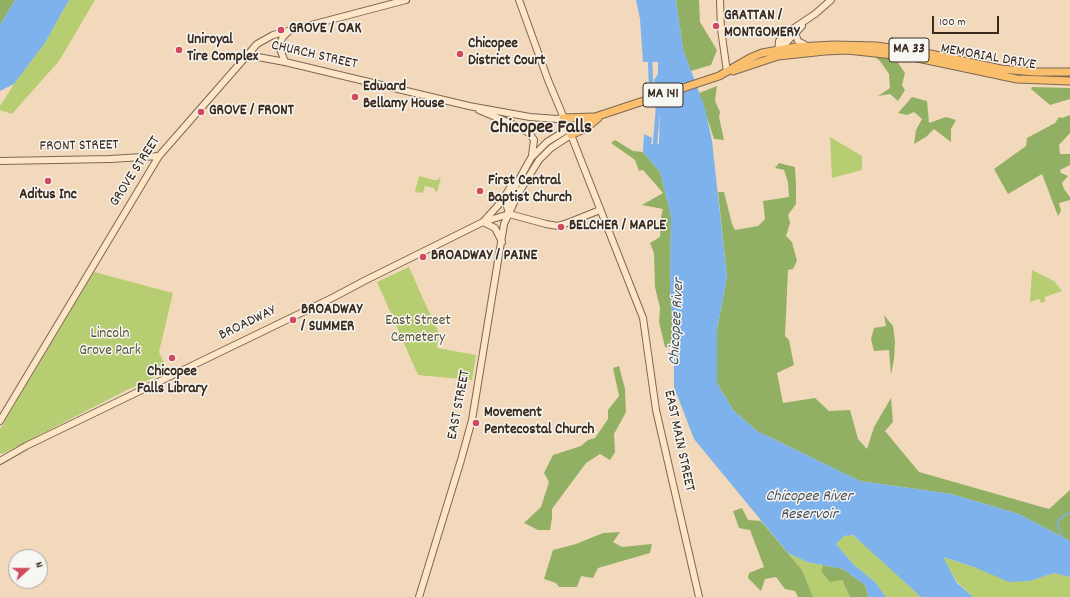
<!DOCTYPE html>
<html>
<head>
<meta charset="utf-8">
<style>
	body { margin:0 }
	#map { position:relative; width:1070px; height:597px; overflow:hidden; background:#f3d9bc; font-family:Dekko,sans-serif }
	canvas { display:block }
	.north { position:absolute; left:8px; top:549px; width:40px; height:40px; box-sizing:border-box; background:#f6f6f2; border:1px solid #aba49d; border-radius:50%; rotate:69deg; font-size:11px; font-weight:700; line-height:16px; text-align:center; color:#3b2a1e }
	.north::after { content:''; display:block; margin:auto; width:14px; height:18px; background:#d1495b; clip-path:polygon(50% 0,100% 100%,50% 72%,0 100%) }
	.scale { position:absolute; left:932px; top:16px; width:67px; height:18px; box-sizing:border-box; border:2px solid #3b2a1e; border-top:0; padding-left:5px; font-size:12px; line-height:14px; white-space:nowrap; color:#3b2a1e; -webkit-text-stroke:3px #f6f6f2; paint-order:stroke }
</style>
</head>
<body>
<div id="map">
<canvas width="1070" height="597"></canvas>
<div class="north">N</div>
<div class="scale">100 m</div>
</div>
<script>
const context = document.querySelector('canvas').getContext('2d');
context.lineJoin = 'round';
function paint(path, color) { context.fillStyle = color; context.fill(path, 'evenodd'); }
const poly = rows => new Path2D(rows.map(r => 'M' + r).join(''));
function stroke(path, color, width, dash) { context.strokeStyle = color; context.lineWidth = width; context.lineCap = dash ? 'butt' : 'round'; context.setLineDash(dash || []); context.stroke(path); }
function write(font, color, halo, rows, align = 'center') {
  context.font = font + ' Dekko,sans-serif'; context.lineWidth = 3; context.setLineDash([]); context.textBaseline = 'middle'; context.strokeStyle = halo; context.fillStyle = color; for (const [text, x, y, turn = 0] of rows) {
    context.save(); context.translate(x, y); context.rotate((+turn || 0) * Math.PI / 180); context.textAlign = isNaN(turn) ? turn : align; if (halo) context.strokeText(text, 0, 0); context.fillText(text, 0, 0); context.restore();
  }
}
paint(poly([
	[69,0,95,0,59,61,12,114,0,110,0,106,14,84,45,43],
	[830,137,862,156,862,170,832,178],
	[419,176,434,180,437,180,441,177,437,192,435,191,434,188,425,186,423,193,415,192],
	[409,267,424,301,439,333,437,348,476,355,472,380,418,375,377,282],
	[1032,270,1054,281,1062,291,1045,297,1045,301,1044,302,1041,303,1039,299,1030,302],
	[94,272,173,293,159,352,168,371,127,390,2,454,0,453,0,429],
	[852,535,866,546,921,597,886,597,875,582,853,564,836,544,844,536],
	[788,553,807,562,823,565,821,571,842,580,850,597,813,597,802,570],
	[942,557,974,567,1030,581,1054,573,1070,577,1070,597,973,597,958,583]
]), '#b7cd71');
paint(poly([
	[0,0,15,0,0,25],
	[676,0,699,0,700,22,717,50,711,65,691,71,683,49],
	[871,54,894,57,905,73,902,85,905,90,898,101,890,94,878,96,890,88,889,74,880,61],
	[717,86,715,101,720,112,719,117,724,140,714,139,699,93],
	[1032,87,1070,88,1070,99,1050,105,1031,89],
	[912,97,927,101,929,123,946,117,956,120,951,129,951,142,934,129,926,137,914,144,916,130,922,119,914,112,907,115,898,113],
	[1070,115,1070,133,1059,145,1060,154,1070,154,1070,165,1060,170,1061,173,1068,176,1062,183,1064,189,1070,197,1070,200,1059,203,1061,211,1058,216,1042,174,1008,194,994,169,1026,146,1027,138,1055,123,1059,117,1062,118],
	[615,140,633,151,643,152,660,172,671,216,670,289,674,349,665,347,659,322,660,308,655,287,654,253,650,243,660,237,661,217,663,209,642,205,663,193,643,170,639,171,635,160,611,143],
	[779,163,795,167,796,186,796,204,788,215,790,223,786,236,792,242,797,261,793,269,788,270,785,336,789,340,794,365,777,373,783,403,815,398,829,411,850,410,858,439,867,449,874,427,891,398,893,422,885,431,919,472,1049,509,1070,490,1070,541,1019,514,951,494,860,481,757,431,733,410,717,383,717,330,727,277,718,192,724,192,732,224,735,230,758,226,765,219,763,201,789,197,788,182,784,170,775,168],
	[884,315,893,326,895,342,894,359,891,375,889,350,874,351,871,339,874,328,886,326],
	[619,366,625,389,626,412,614,434,615,452,610,460,600,454,586,463,552,509,552,518,550,530,538,530,524,523,541,507,549,482,544,473,553,455,581,446,588,440,595,438,608,419,608,410,619,396,613,368],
	[742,508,748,520,761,521,802,570,813,597,798,597,795,591,785,589,776,577,765,579,761,591,748,578,749,573,764,567,750,530,739,528,733,511],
	[620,532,613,542,622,547,652,544,650,553,598,568,593,578,581,576,577,587,559,587,556,583,544,579,553,550,576,544,603,533],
	[823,565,843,569,865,585,869,597,850,597,842,580,830,582,821,571]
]), '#91b063');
paint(poly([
	[15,0,69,0,45,43,14,84,0,91,0,25],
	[636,0,676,0,683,49,705,108,712,141,727,277,717,330,717,383,733,410,757,431,860,481,951,494,1019,514,1070,541,1070,577,1054,573,1030,581,1009,582,974,567,943,557,957,583,973,597,921,597,853,535,844,536,836,544,853,564,875,582,886,597,869,597,865,585,843,569,807,562,788,553,694,439,674,387,674,349,670,289,671,216,660,172,643,152,644,134,652,138,651,144,659,144,660,109,654,80,658,74,658,62,643,62,640,19]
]), '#7eb2ec');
stroke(poly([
	[1062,537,1057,522,1065,515,1070,513]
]), '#7eb2ec', 1.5);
stroke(poly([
	[650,58,651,85,658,109,655,144,658,148]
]), '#7eb2ec', 4.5);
const secondary = poly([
	[519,0,548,80,571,135,643,318,656,410,699,597],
	[720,0,721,29,727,72],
	[795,33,798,41,807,46],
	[778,49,786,43,802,26],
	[247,55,285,62,469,106,530,117,557,119,563,118],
	[778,55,779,41,791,30,815,14,831,0],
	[285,62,280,49,280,43,283,37,289,31],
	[479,110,519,127,530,134,534,140,532,155],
	[0,161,110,159,159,156],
	[509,214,507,206,511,194,531,158,547,142,568,129],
	[509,214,546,224,558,226,570,222,600,210],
	[484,221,502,201,511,186],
	[483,222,495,228,502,242],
	[0,421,159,156,257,44,273,35,406,0],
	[0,461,26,446,334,297,364,281,483,222,509,214],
	[419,597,461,460,472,420,504,224,518,194,539,160,551,148,571,135]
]);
const primary = poly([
	[733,71,778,56,825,51,847,50,913,57,1017,79,1070,81],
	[563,118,593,117],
	[568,129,595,117,719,76,750,58,762,53,796,47,834,45,876,46,921,52,1001,69,1035,72,1070,72],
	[571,135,586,128,598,118]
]);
stroke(secondary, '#7b6755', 8);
stroke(primary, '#7b6755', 9);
stroke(secondary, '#fde5c5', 6);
stroke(primary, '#f9bf6d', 7);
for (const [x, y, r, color] of [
	[716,26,4,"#d1495b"],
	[281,30,4,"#d1495b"],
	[179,50,4,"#d1495b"],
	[460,54,4,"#d1495b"],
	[355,97,4,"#d1495b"],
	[201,112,4,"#d1495b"],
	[48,181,4,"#d1495b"],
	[480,191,4,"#d1495b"],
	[561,227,4,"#d1495b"],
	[423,257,4,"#d1495b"],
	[293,320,4,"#d1495b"],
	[172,358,4,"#d1495b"],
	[476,423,4,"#d1495b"]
]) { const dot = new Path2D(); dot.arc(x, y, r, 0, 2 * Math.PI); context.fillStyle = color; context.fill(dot); stroke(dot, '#f6f6f2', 1.5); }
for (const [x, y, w] of [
	[909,50,40],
	[663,95,40]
]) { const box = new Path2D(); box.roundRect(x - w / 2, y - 12, w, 24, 3); context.fillStyle = '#f6f6f2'; context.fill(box); stroke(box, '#3b2a1e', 1); }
write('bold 14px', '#3b2a1e', null, [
	["MA 33",909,50],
	["MA 141",663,95]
]);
write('bold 15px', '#3b2a1e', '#f6f6f2', [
	["GRATTAN /",724,17],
	["MONTGOMERY",724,34],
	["GROVE / OAK",289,30],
	["Uniroyal",187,41],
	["Tire Complex",187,58],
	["Chicopee",468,45],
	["District Court",468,62],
	["Edward",363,88],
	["Bellamy House",363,105],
	["GROVE / FRONT",209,112],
	["First Central",488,182],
	["Baptist Church",488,199],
	["Aditus Inc",48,196,"center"],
	["BELCHER / MAPLE",569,227],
	["BROADWAY / PAINE",431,257],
	["BROADWAY",301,311],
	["/ SUMMER",301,328],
	["Chicopee",172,373,"center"],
	["Falls Library",172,390,"center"],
	["Movement",484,414],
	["Pentecostal Church",484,431]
], 'left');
write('15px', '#3b2a1e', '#f6f6f2', [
	["CHURCH STREET",314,56,13],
	["MEMORIAL DRIVE",988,58,10],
	["FRONT STREET",79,147,-1],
	["GROVE STREET",136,172,-57],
	["BROADWAY",248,324,-26],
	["EAST STREET",460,405,-79],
	["EAST MAIN STREET",678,441,78]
]);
write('15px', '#5a5333', '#f6f6f2', [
	["East Street",418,322],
	["Cemetery",418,339],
	["Lincoln",110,335],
	["Grove Park",110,352]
]);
write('italic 16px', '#4f535c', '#f6f6f2', [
	["Chicopee River",678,322,-87],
	["Chicopee River",809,498],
	["Reservoir",809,516]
]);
write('bold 19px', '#3b2a1e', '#f6f6f2', [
	["Chicopee Falls",541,129]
]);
</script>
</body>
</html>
